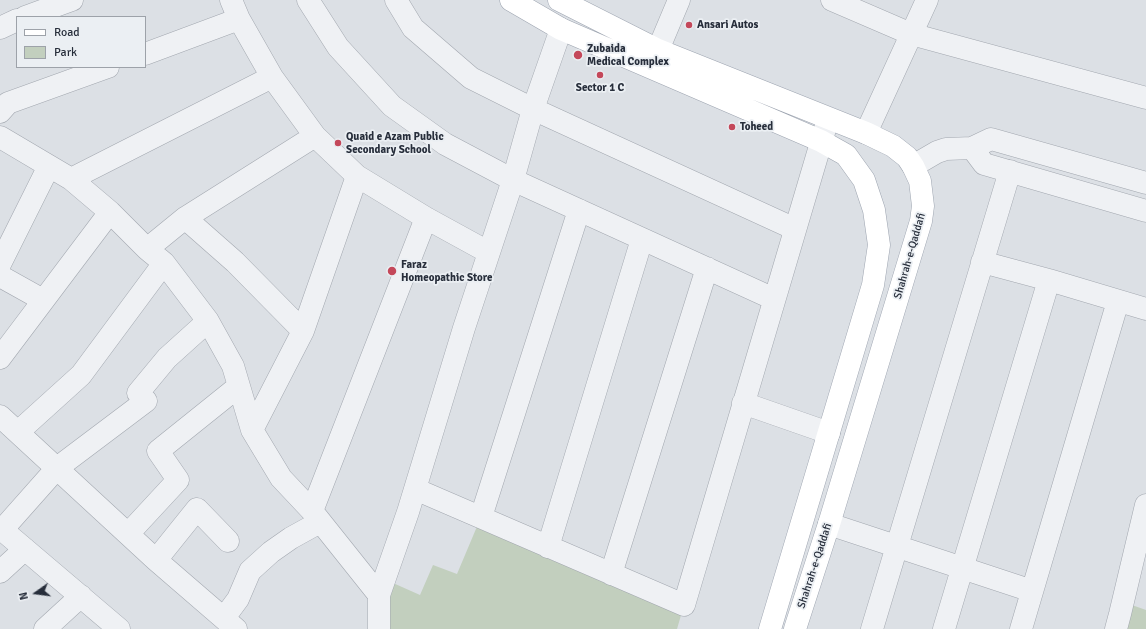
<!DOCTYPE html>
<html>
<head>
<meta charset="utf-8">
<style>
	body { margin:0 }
	#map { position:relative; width:1146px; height:629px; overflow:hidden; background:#dce0e5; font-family:Signika,sans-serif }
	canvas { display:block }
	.legend { position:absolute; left:16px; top:16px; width:130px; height:52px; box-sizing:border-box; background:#ebeff3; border:1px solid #9da2a9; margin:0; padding:5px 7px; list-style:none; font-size:12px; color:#272e3b }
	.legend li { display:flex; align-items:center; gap:8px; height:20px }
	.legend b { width:20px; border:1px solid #9da2a9 }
	.north { position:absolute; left:16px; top:573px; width:40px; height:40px; -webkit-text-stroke:3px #ebeff3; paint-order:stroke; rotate:256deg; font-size:11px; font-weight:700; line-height:16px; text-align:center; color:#272e3b }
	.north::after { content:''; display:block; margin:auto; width:14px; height:18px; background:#272e3b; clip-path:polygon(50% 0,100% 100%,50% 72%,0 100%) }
</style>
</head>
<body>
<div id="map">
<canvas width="1146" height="629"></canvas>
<ul class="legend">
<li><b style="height:5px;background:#fff"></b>Road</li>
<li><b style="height:11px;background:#c2cfbe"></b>Park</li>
</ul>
<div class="north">N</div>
</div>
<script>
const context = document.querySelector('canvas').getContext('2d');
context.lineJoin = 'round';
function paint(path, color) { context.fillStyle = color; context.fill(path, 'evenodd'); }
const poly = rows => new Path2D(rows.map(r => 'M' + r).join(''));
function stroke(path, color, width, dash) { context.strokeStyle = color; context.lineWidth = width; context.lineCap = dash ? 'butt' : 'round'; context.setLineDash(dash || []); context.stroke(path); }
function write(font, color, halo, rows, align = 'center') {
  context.font = font + ' Signika,sans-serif'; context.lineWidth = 3.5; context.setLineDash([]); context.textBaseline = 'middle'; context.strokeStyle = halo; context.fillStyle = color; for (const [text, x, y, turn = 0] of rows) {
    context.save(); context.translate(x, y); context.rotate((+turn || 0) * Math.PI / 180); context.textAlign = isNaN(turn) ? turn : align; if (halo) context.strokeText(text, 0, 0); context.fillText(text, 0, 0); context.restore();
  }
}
paint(poly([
	[481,517,684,605,677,629,386,629,387,597,393,583,420,595,433,565,457,574],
	[1129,604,1146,610,1146,629,1120,629]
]), '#c2cfbe');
const minor = poly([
	[231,0,239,19,272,77,315,136,357,176,426,218,488,252],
	[308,0,338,47,392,106,445,144,513,180,774,299],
	[396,0,413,28,471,78,533,109,795,229],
	[832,0,911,34,1146,98],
	[25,17,72,0],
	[0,28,17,20],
	[658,50,679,0],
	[145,54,239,19],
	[0,112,8,103,108,67],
	[866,133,927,0],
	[0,137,71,179,110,212,147,249,164,263,208,321,233,366,252,430,281,478,312,511,379,595],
	[972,148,984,164,1146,211],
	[913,166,937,152,946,149,972,148,991,139,1146,183],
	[71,179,272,77],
	[185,218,235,262,303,331],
	[147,249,185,218,315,136],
	[982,262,1049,280,1146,309],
	[0,264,49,166],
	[0,276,43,300],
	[0,358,110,212],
	[743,403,829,433],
	[0,416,156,560,236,629],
	[252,430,303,331,357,176],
	[18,432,81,375,164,263],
	[415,489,684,605,828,119],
	[312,511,426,218],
	[481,517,579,210],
	[829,524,1032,591],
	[0,528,119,629],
	[2,530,57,468,146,401,138,393,167,358,208,321],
	[128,534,178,480,158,451,239,386],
	[548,547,642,239],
	[156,560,197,509,228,541],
	[0,572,25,549],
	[611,574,707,268],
	[224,618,238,599,250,571,271,552,291,538,320,522],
	[45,629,81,596],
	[379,629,379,595,408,512,464,328,513,180,533,109,561,29],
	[872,629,1010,171],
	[944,629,1049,280],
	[1021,629,1118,301],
	[1116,629,1120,614,1146,505]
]);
const major = poly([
	[511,0,561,29,821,141,846,155,864,180,874,210,879,245,873,285,770,629],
	[559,0,658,50,866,133,893,146,907,157,913,166,920,181,923,206,921,221,829,524,795,629]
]);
stroke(minor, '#a2a7af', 23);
stroke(major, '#9da4b0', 23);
stroke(minor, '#eff1f4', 22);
stroke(major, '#fff', 22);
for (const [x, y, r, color] of [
	[689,25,4,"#c4485a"],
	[578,55,5,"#c4485a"],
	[600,75,4,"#c4485a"],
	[732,127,4,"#c4485a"],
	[338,143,4,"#c4485a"],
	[392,271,5,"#c4485a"]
]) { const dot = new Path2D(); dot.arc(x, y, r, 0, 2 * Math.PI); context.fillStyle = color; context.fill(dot); stroke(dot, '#ebeff3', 1.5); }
write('bold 11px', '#272e3b', '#ebeff3', [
	["Ansari Autos",697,25],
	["Zubaida",587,49],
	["Medical Complex",587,62],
	["Sector 1 C",600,88,"center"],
	["Toheed",740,127],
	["Quaid e Azam Public",346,137],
	["Secondary School",346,150],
	["Faraz",401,265],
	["Homeopathic Store",401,278]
], 'left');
write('11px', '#272e3b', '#ebeff3', [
	["Shahrah-e-Qaddafi",910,256,-74],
	["Shahrah-e-Qaddafi",815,566,-72]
]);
</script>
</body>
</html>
